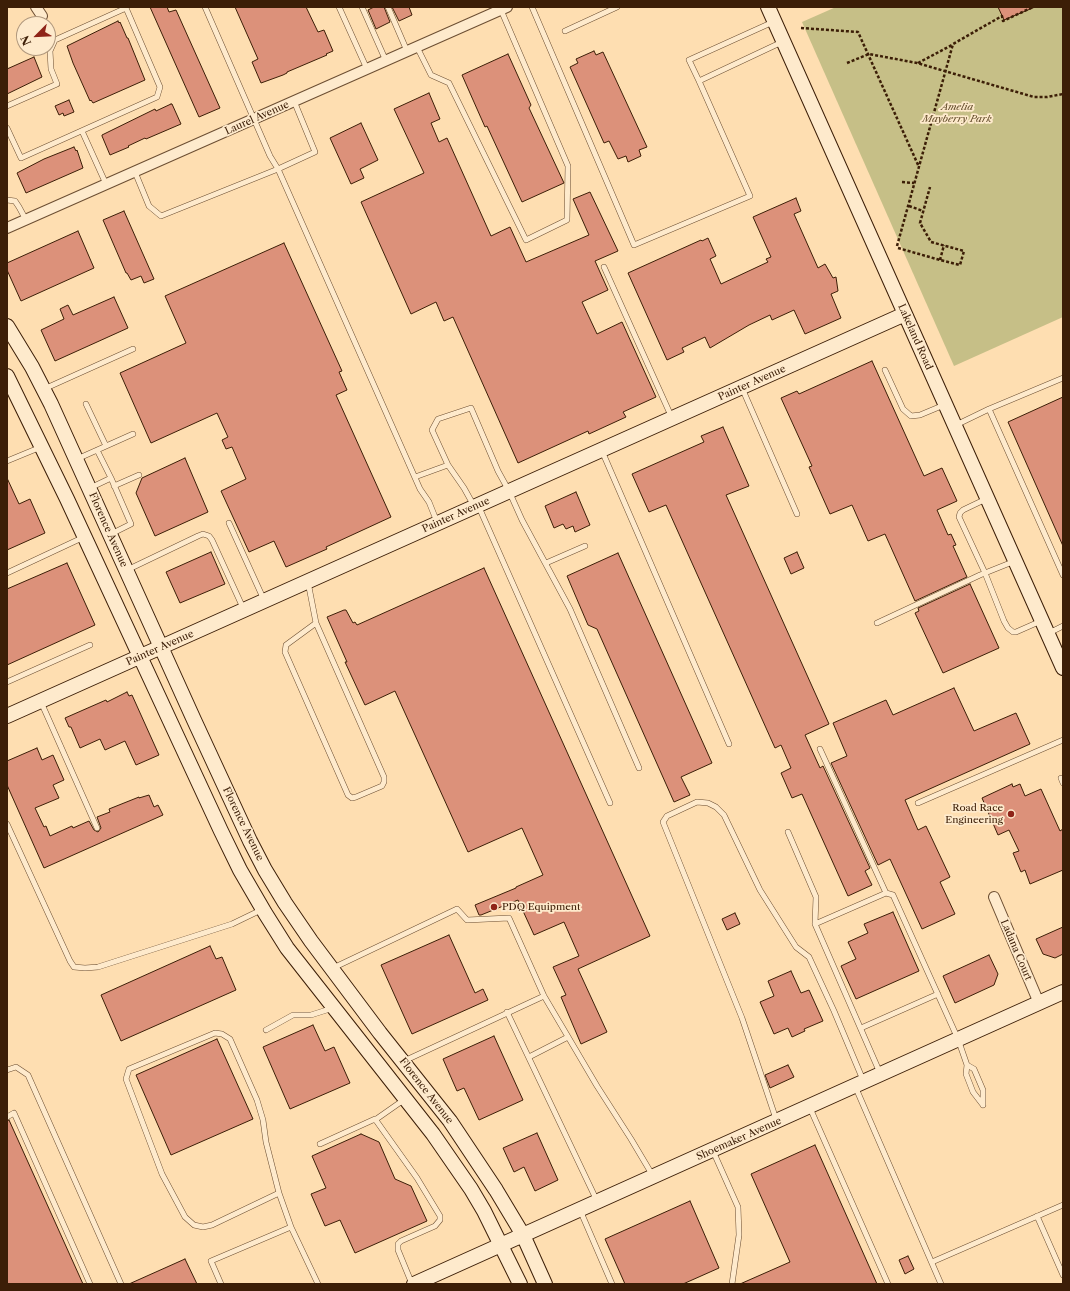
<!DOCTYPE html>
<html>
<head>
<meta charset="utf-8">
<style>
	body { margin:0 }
	#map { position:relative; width:1070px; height:1291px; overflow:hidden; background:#fedeb1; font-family:"Libre Caslon Text",serif }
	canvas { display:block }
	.frame { position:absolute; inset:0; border:8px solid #3c1e07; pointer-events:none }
	.north { position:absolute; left:16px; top:16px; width:40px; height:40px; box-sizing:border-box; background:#feeacc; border:1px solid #b0987d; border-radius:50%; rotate:246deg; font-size:11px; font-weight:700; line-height:16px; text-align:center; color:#3c1e07 }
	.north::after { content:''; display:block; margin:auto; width:14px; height:18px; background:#8f2418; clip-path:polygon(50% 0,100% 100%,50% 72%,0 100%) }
</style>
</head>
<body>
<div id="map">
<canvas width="1070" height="1291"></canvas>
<div class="frame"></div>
<div class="north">N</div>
</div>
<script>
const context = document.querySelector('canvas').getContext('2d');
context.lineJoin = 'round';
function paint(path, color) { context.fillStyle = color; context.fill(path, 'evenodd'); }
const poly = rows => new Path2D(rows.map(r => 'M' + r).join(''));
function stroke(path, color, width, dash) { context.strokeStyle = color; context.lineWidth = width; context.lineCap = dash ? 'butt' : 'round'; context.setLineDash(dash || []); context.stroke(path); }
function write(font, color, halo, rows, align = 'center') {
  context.font = font + ' "Libre Caslon Text",serif'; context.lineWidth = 3.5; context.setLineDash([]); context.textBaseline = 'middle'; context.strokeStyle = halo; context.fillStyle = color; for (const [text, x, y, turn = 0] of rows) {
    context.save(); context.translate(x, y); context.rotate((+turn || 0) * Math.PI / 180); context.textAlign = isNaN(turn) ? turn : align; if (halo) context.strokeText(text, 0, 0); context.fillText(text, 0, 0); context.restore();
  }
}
paint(poly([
	[836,7,1063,7,1063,317,954,366,802,22]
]), '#c6bf87');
const building = poly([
	[150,7,167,7,169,12,176,10,220,108,199,117,150,7],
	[235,7,306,7,318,32,324,30,333,51,326,54,327,55,287,72,287,73,283,75,261,83,252,62,258,59,235,7],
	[374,7,384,7,390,22,376,29,368,10,374,7],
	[392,7,409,7,412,15,399,21,392,7],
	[998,7,1035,7,1004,20,998,7],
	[118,21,119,23,120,22,127,38,128,38,145,80,93,103,91,100,90,101,73,63,67,46,118,21],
	[594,51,596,55,603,52,647,147,639,150,641,156,628,162,626,156,618,159,609,141,604,143,570,67,578,63,576,59,594,51],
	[508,54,531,105,529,108,564,183,522,202,487,126,485,127,462,75,508,54],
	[34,57,42,77,7,94,7,69,34,57],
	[429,93,440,119,431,123,439,142,447,138,491,236,510,227,526,262,589,235,573,199,590,192,618,251,595,261,608,290,582,302,597,334,622,322,656,397,623,412,626,417,589,434,588,431,518,463,453,317,444,321,436,302,411,314,361,202,424,173,394,109,429,93],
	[69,100,74,112,64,116,63,113,59,115,55,106,69,100],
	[171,104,172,104,181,124,146,139,145,138,128,146,129,147,110,155,102,136,102,135,155,109,156,111,171,104],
	[361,123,378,160,360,169,364,178,351,184,330,138,361,123],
	[74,147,76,151,77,150,83,168,26,193,17,173,44,159,74,147],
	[796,198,801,211,794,214,818,268,825,264,833,278,836,277,838,291,831,294,841,318,805,334,794,310,772,320,770,315,749,325,710,348,705,337,682,348,684,352,667,360,628,273,701,240,702,241,708,238,716,256,710,259,721,284,768,262,766,259,771,257,753,217,796,198],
	[124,211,154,279,144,283,141,276,131,280,127,273,126,273,103,220,124,211],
	[78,231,94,268,21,301,7,270,7,263,78,231],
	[284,243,342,371,339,372,347,390,336,395,391,517,326,547,327,549,286,567,274,541,249,552,221,491,246,479,232,447,226,449,222,440,228,437,217,413,151,443,120,373,186,343,165,296,284,243],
	[114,297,128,328,55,361,41,330,64,319,60,309,68,305,73,315,114,297],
	[872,361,924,476,942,468,957,501,937,510,948,535,951,534,956,545,953,546,967,577,915,601,885,534,868,541,852,505,830,514,809,467,812,466,781,398,797,391,799,394,872,361],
	[1063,397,1063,546,1008,422,1063,397],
	[723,427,749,486,726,495,829,724,805,735,820,768,823,766,870,868,865,871,872,885,848,896,802,794,792,798,781,773,791,768,781,745,775,748,666,505,649,512,632,474,704,442,701,436,723,427],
	[185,458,208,512,155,536,136,493,142,478,185,458],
	[7,478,19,504,30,499,45,533,7,550,7,478],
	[576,492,590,525,575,532,573,526,566,529,563,524,554,528,545,506,576,492],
	[211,552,225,584,180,603,166,572,211,552],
	[797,552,804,568,791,574,784,558,797,552],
	[618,553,712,763,681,777,690,795,674,802,597,629,588,625,567,576,618,553],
	[67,563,95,625,7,665,7,589,67,563],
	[484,568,650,936,578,969,607,1032,581,1044,561,997,566,995,553,967,579,956,564,922,534,935,518,900,481,915,479,915,475,905,516,888,516,887,543,875,522,828,468,852,395,691,365,705,364,703,345,662,347,662,327,617,344,610,346,610,353,623,355,622,357,625,484,568],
	[970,584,999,648,943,673,915,613,919,611,918,608,970,584],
	[954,688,974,731,1016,713,1030,744,905,800,918,830,926,826,950,877,940,882,955,914,922,929,890,859,878,865,831,763,847,756,833,723,886,700,893,715,954,688],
	[127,692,129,696,132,695,159,755,136,765,125,741,105,750,100,739,80,748,71,727,69,727,65,718,106,700,107,702,127,692],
	[37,748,42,760,53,755,64,780,53,785,59,798,35,808,44,827,46,826,50,836,72,826,73,828,89,821,94,830,98,832,101,828,97,817,110,812,109,809,139,797,139,798,149,795,154,807,158,805,163,815,44,868,7,785,7,761,37,748],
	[1012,784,1013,787,1020,784,1025,796,1041,789,1060,831,1063,829,1063,870,1030,884,1025,870,1021,872,1013,853,1019,851,1009,830,998,835,982,798,1012,784],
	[893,912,919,971,856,999,841,966,856,959,848,942,868,933,864,924,893,912],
	[735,913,740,924,727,930,722,919,735,913],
	[1063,927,1063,954,1055,958,1043,954,1036,939,1063,927],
	[449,935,475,993,483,989,488,1000,412,1034,381,965,449,935],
	[210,946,216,959,222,957,236,990,121,1041,101,995,210,946],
	[989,955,998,974,994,985,955,1003,943,976,989,955],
	[791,971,801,993,809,990,823,1021,804,1029,805,1031,792,1037,788,1028,774,1034,760,1002,774,996,768,981,791,971],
	[313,1025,325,1051,334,1047,350,1083,290,1109,263,1047,313,1025],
	[494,1036,523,1100,479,1120,464,1088,457,1091,443,1059,494,1036],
	[217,1039,253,1119,171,1155,136,1075,217,1039],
	[788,1065,794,1077,770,1088,765,1075,788,1065],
	[9,1120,83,1284,7,1284,7,1121,9,1120],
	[537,1133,558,1180,535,1191,524,1167,514,1172,503,1148,537,1133],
	[361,1134,379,1142,395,1179,411,1186,427,1221,355,1253,340,1220,325,1226,311,1194,326,1188,312,1156,361,1134],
	[815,1145,877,1284,740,1284,790,1262,751,1174,815,1145],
	[690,1201,719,1268,683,1284,625,1284,605,1239,690,1201],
	[908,1256,914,1269,905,1274,899,1260,908,1256],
	[185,1259,197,1284,129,1284,185,1259]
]);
paint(building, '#dc917a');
stroke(building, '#3c1e07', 1);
const lane = poly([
	[205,7,270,156,278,169,420,489,429,502,437,522],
	[339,7,367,69],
	[362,7,386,61],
	[388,7,407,51],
	[532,7,634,245,750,196,699,81],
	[773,22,689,60,699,81,782,42],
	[42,24,42,16],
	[565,31,617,7],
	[417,47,431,75,449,83,526,240,567,220,568,166,501,10],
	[7,106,57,84,51,69,50,51,55,40,126,8,160,87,157,97,21,158,7,128],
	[82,131,106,184],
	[135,172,149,206,161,216,278,169,315,152,294,101],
	[7,200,15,201,19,207,26,220],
	[604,267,672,418],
	[885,370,903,409,911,416,920,415,944,405],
	[1063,378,989,409,1063,575],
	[742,388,797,514],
	[44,389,133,349],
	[86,404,106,446],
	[956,425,989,409],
	[97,450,111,478],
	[602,451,729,744],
	[77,459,133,434],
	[7,461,41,447],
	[448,465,432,430,438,419,471,408,498,471,509,491,522,520,570,609,639,768],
	[415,477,448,465,464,488,474,506],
	[114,486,139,475],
	[90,488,111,478,131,524,111,534],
	[986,499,963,510,960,513,959,517,985,573,1004,621,1008,628,1013,632,1016,632,1041,621],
	[478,505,610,803],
	[229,523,264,600],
	[546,563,585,546],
	[127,570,198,536,203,534,209,536,212,540,244,610],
	[7,573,84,537],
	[308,582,316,623,384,777,384,782,382,786,356,797,352,798,348,795,285,652,286,645,316,623],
	[877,623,980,575,1015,561],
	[1049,633,1063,626],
	[7,682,90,645],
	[41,702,97,828],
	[820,749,886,893],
	[1061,778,1063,783],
	[918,803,1063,740],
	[7,824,70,961,74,967,85,968,98,967,232,924,261,910],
	[788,832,816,897,815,924,880,1073],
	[815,924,886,893,893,895,958,1039,967,1065,966,1074,973,1092,983,1105],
	[333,968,457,909,467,920,509,918,544,996,597,1086,631,1139,653,1176],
	[507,1012,597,1201],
	[861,1028,938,994],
	[266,1030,293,1015,311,1015,333,1008],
	[529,1057,568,1037],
	[404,1061,544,996],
	[967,1065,974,1069,983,1090,983,1105],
	[7,1070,16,1067,28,1075,121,1284],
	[855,1086,941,1284],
	[810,1108,888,1284],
	[7,1117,14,1113,90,1284],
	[776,1119,742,1018,663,822,667,816,697,802,708,803,716,807,724,815,760,890,796,947,809,957,834,1011,863,1080],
	[375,1120,405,1099],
	[320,1144,375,1119,417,1178,440,1216,440,1220,435,1226,401,1241,398,1244,398,1250,412,1284],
	[713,1151,738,1207,739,1235,732,1284],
	[279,1193,212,1225,203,1227,194,1225,185,1217,162,1174,126,1079,129,1069,215,1033,222,1034,230,1039,257,1100,263,1120,266,1142,279,1193,291,1227],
	[580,1210,612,1284],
	[1037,1216,1063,1275],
	[932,1262,1063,1205],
	[221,1284,211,1261,291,1227,318,1284]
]);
const street = poly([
	[36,7,42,16],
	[7,228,507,7],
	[994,897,1039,1003]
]);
const secondary = poly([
	[768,7,1063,668],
	[7,326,32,367,51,404,194,720,250,841,265,870,285,903,311,941,380,1033,450,1121,496,1190,523,1235,545,1284],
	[7,376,67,499,221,831,240,870,265,913,287,948,433,1134,471,1189,484,1211,520,1284],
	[7,716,905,314],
	[414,1284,1063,992]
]);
stroke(lane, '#6c4e32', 6);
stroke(street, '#6c4e32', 12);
stroke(secondary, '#3c1e07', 16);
stroke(poly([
	[801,28,858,32,919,167],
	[847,63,869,54,917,63,1034,97,1047,97,1063,94],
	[918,63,952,45],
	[902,182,914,183],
	[909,206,923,211],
	[897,246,953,44,1002,16,1003,21,1033,7],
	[898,248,940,260,960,265,964,251,931,242,920,223,930,187],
	[940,260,944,245]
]), '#3c1e07', 2.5, [3, 2]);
stroke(lane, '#feeacc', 5);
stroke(street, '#feeacc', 10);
stroke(secondary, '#feeacc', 14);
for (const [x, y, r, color] of [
	[1011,814,4,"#8f2418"],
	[494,907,4,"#8f2418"]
]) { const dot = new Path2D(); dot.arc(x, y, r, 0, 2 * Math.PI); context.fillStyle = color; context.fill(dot); stroke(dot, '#feeacc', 1.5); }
write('italic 10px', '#654e2d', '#feeacc', [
	["Amelia",957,107],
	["Mayberry Park",957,119]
]);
write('10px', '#3c1e07', '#feeacc', [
	["Laurel Avenue",257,118,-24],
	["Lakeland Road",915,337,66],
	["Painter Avenue",752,383,-24],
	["Painter Avenue",456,515,-24],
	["Florence Avenue",108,530,66],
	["Painter Avenue",160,648,-24],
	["Florence Avenue",243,824,64],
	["Ladana Court",1016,950,67],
	["Florence Avenue",426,1091,52],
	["Shoemaker Avenue",739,1139,-24]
]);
write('10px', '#3c1e07', '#feeacc', [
	["Road Race",1003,808],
	["Engineering",1003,820],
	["PDQ Equipment",502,907,"left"]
], 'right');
</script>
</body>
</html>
